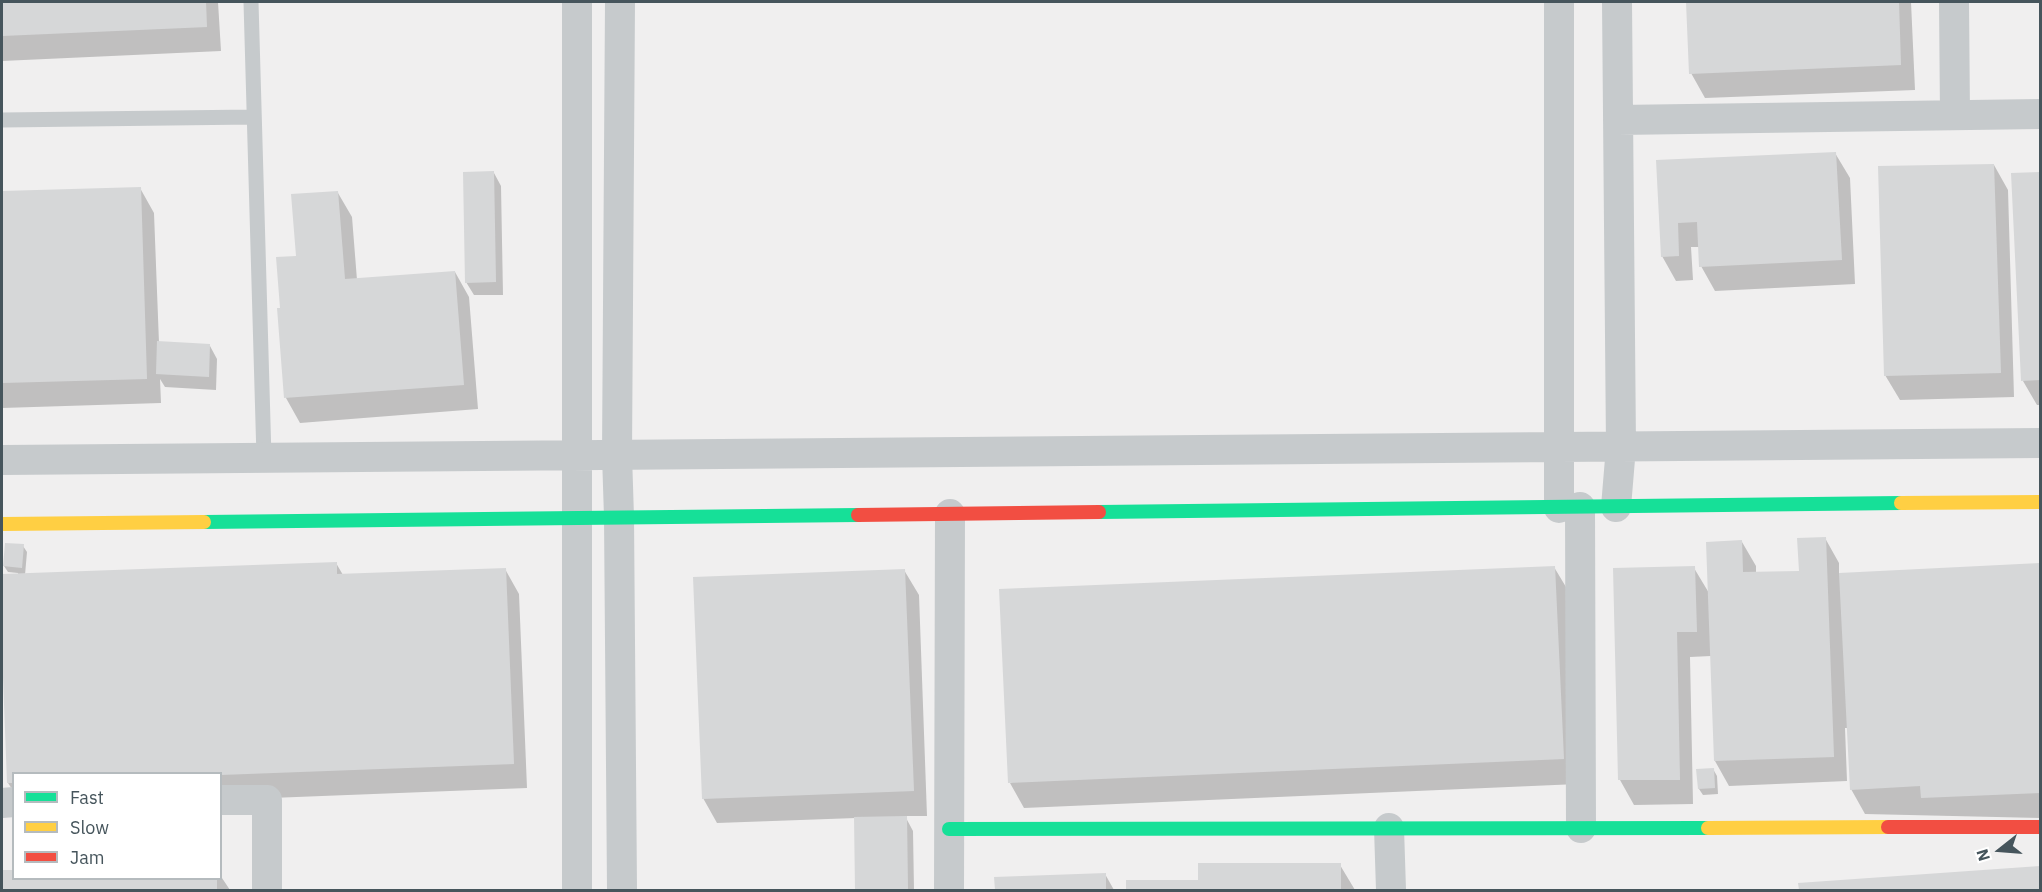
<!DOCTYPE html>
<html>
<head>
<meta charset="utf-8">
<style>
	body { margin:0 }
	#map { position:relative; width:2042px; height:892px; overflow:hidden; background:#f0efef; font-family:"IBM Plex Sans",sans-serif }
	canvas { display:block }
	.frame { position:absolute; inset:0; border:3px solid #46555c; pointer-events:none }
	.legend { position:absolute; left:12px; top:772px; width:210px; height:108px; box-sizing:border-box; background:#fff; border:2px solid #b5bbbe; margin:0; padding:8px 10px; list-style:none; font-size:18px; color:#46555c }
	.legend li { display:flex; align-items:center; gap:12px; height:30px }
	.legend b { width:30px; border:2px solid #b5bbbe }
	.north { position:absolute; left:1970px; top:820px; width:60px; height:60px; -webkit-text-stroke:4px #fff; paint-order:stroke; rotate:253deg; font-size:16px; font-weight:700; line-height:24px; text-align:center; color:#46555c }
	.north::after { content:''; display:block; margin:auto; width:21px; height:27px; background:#46555c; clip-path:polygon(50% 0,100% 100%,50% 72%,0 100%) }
</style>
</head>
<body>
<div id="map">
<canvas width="2042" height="892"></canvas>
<div class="frame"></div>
<ul class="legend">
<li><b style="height:8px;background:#16e098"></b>Fast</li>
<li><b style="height:8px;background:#ffcf43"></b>Slow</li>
<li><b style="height:8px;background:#f24e42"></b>Jam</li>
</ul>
<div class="north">N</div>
</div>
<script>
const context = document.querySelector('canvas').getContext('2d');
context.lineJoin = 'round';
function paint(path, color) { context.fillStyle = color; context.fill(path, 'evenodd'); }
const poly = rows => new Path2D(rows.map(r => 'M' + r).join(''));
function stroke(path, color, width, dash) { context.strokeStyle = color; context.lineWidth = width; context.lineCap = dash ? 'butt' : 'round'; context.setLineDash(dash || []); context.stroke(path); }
paint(poly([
	[2,2,218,2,221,51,2,61],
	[1688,2,1911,2,1915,90,1705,98,1691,73],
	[1835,153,1850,178,1855,284,1715,291,1701,266,1700,247,1691,247,1693,280,1676,281,1662,256,1658,162],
	[1994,165,2008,190,2014,397,1900,400,1885,375],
	[494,173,501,186,503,295,474,295,466,282],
	[2040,173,2040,405,2037,405,2023,381,2012,174],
	[140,188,154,213,159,343,210,346,217,359,216,390,165,387,160,379,161,403,2,408,2,192],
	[338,193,352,217,357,280,455,272,469,297,478,409,300,423,286,398,279,310,282,309,297,257],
	[1825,538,1839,563,1839,574,2040,564,2040,818,1865,814,1851,789,1848,728,1845,728,1847,781,1729,786,1715,761,1711,656,1690,657,1693,804,1634,805,1620,780,1615,569,1694,568,1709,593,1742,542,1756,566,1756,574,1801,572],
	[23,546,27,552,25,575,336,563,343,575,505,569,519,594,527,788,220,800,220,774,14,774,14,792,8,783,2,576,18,575,18,573,8,572,4,566],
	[1554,567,1569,592,1578,784,1024,808,1010,783],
	[904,570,919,595,927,816,905,816,913,831,914,890,857,890,856,818,717,823,703,798],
	[1713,769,1717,776,1718,794,1703,795,1699,789,1698,770],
	[1340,865,1355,890,1128,890,1128,882,1200,882],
	[2040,868,2040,890,1800,890,1800,885],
	[14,871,14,878,220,878,220,875,230,890,2,890,2,872],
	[1105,874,1114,890,996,890,996,879]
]), '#0003');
paint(poly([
	[2,2,206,2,207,27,2,36],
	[1686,2,1899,2,1901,65,1689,74],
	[1836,152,1842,260,1699,267,1697,222,1678,223,1679,256,1661,257,1656,160],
	[1994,164,2001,373,1884,376,1878,166],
	[494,171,496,282,465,283,463,172],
	[2040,172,2040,380,2021,381,2011,173],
	[141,187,147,379,2,383,2,191],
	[338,191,345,279,455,271,464,385,284,398,277,308,280,308,276,257,296,256,291,194],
	[157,341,210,344,209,377,156,374],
	[1826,537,1834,757,1714,761,1706,542,1742,540,1743,572,1799,571,1797,538],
	[5,543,24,544,22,568,3,566],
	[337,562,337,574,506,568,514,764,220,775,220,774,14,774,14,783,7,783,2,651,2,574],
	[2040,563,2040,793,1921,798,1920,786,1850,790,1839,573],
	[1555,566,1564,759,1008,783,999,589],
	[1695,566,1697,632,1677,632,1680,780,1618,780,1613,568],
	[905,569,914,791,702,799,693,577],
	[1714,768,1715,788,1698,789,1696,769],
	[907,816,908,890,855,890,854,817],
	[1198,863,1341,863,1341,890,1126,890,1126,880,1198,880],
	[2040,866,2040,890,1799,890,1798,883],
	[2,870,14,870,14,878,217,878,217,890,2,890],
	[1106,873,1106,890,995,890,994,877]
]), '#d6d7d8');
stroke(poly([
	[251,2,264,458],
	[2,120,254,117]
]), '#c6cacc', 15);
stroke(poly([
	[577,2,577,890],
	[620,2,617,455,619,517,622,890],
	[1954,2,1955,115],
	[1618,120,2040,114],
	[2,460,2040,443],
	[1580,507,1581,828],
	[1616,507,1621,447,1617,2],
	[1559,508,1559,2],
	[220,800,267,800,267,890],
	[2,803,14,802],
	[1389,828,1391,890],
	[949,890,950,514]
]), '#c6cacc', 30);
stroke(poly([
	[1099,512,1901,503],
	[204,522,858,515],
	[949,829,1708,828]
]), '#16e098', 14);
stroke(poly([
	[1901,503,2040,502],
	[2,524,204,522],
	[1708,828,1888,827]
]), '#ffcf43', 14);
stroke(poly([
	[858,515,1099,512],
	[1888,827,2040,827]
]), '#f24e42', 14);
</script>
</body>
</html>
